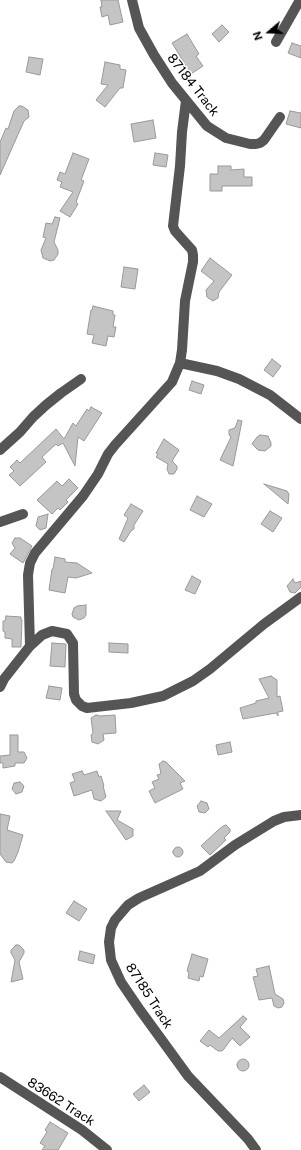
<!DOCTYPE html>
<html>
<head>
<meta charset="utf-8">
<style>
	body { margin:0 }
	#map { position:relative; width:301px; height:1150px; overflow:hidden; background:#fff; font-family:"Public Sans",sans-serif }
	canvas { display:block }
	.north { position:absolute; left:249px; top:12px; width:40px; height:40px; -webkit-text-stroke:3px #fff; paint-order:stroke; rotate:251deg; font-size:11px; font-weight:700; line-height:16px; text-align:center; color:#000 }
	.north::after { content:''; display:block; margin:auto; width:14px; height:18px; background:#000; clip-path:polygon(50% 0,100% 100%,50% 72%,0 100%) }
</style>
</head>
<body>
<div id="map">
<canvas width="301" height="1150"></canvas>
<div class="north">N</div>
</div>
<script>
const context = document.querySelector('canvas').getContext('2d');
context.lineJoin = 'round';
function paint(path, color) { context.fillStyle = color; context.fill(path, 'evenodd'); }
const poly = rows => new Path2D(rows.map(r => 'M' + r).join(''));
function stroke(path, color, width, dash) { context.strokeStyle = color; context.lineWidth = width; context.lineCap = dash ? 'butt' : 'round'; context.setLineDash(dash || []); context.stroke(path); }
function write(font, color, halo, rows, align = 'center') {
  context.font = font + ' "Public Sans",sans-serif'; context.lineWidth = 3; context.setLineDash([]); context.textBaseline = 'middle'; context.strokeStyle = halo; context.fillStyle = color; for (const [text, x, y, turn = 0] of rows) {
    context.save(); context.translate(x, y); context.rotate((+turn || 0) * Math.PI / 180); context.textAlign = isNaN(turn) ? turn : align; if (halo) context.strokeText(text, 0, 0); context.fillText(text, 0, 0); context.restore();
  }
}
const building = poly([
	[101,0,118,0,123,22,110,25,108,15,102,17,100,7,102,7,101,0],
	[222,25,229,32,219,42,212,34,222,25],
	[187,34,199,54,196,56,203,66,191,74,172,43,187,34],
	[292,43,301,46,301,58,288,53,292,43],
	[29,57,43,59,40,75,26,72,29,57],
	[105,62,120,65,120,69,126,70,123,88,120,88,105,107,96,100,108,85,101,84,105,62],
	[19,106,22,106,28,110,29,117,24,121,0,175,0,142,6,128,8,129,14,111,19,106],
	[290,111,301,113,301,128,286,124,290,111],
	[153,120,156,138,134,142,131,124,153,120],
	[73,153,89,159,81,180,84,181,76,202,78,204,70,217,60,211,73,192,60,187,62,182,57,180,60,172,65,174,73,153],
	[155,153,168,155,166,167,153,165,155,153],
	[218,166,231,166,231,170,244,169,244,177,252,177,252,186,222,186,222,191,210,191,210,174,218,174,218,166],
	[55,217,60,218,54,242,58,250,58,254,54,260,50,261,43,258,41,250,46,238,43,237,46,223,52,224,55,217],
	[210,258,232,275,219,292,218,298,213,301,207,297,206,290,214,281,201,271,210,258],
	[124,267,138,269,135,289,121,287,124,267],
	[93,306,113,311,113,315,115,315,113,327,116,327,114,337,108,336,106,346,92,343,94,335,87,334,91,310,92,310,93,306],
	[272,359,281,366,273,377,264,370,272,359],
	[192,381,204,385,201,394,189,390,192,381],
	[91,407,102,413,84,441,78,437,75,466,63,443,58,446,56,444,42,457,46,462,20,486,9,475,14,471,10,467,17,460,20,463,56,429,64,439,73,423,76,426,87,409,89,411,91,407],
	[238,420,242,421,233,466,220,460,231,437,229,435,229,430,235,428,238,420],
	[260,435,268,436,271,443,271,446,265,451,258,450,252,444,257,437,260,435],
	[164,439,179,450,172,461,177,466,177,469,174,474,169,474,167,469,168,464,156,457,158,454,156,453,164,439],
	[69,479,78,488,66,500,68,502,60,510,58,508,52,514,37,500,57,481,62,486,69,479],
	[264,484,287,491,289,494,288,504,264,484],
	[197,496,212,504,204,517,190,510,197,496],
	[131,504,143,511,134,525,134,529,131,531,124,542,119,539,128,518,124,515,131,504],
	[270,511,282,518,273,532,261,524,270,511],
	[48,514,46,528,40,530,36,526,38,517,48,514],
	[15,538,20,538,32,546,23,563,10,554,15,548,12,543,15,538],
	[55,557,65,559,65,562,77,563,92,573,76,578,68,577,65,593,49,590,52,569,53,569,55,557],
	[192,576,201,581,195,594,185,590,192,576],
	[293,579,295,583,301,581,301,587,295,593,290,592,287,586,293,579],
	[86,605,86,615,84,618,79,620,73,617,72,614,74,608,77,606,86,605],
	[6,616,21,617,21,620,22,620,21,647,12,647,12,639,5,638,5,632,3,631,3,621,5,621,6,616],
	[52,643,66,644,65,667,50,666,52,643],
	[109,643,128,644,128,653,109,652,109,643],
	[271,676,277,680,277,697,280,696,283,711,278,712,278,716,276,713,243,719,240,708,256,703,256,701,269,698,259,679,271,676],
	[49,686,62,688,60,700,46,698,49,686],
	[96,715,100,716,115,715,116,733,103,734,104,740,98,744,92,742,91,735,93,733,91,718,96,715],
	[10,735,18,735,18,752,24,752,27,758,24,763,15,763,15,766,3,768,3,763,0,763,0,756,10,755,10,735],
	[230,742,232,752,218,755,216,745,230,742],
	[163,761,166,762,185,781,180,783,183,789,155,803,149,791,155,788,152,782,159,779,157,775,161,774,159,764,163,761],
	[82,771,84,775,97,771,99,777,101,776,104,786,103,786,106,797,101,801,94,799,92,790,74,796,70,783,75,781,72,774,82,771],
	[20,782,24,786,22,792,16,794,12,789,14,783,20,782],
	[201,801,207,803,209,809,205,813,199,812,197,806,201,801],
	[106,811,121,811,117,820,133,829,133,836,126,840,106,811],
	[0,814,10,816,7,830,23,835,18,852,14,861,12,863,6,862,0,854,0,814],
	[226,825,230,829,230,832,224,838,226,840,210,855,201,846,217,831,223,826,226,825],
	'173 852a5 5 0 1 1 10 0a5 5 0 1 1-10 0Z',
	[74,901,87,909,79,921,66,913,74,901],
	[16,945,19,945,24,950,24,953,19,962,23,979,11,982,15,960,11,953,11,950,16,945],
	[80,951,95,955,93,964,78,960,80,951],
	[192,954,208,959,203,977,200,976,199,981,188,978,189,972,187,971,192,954],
	[269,966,275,994,283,999,284,1003,282,1007,278,1008,274,1006,272,998,259,1000,253,977,258,976,256,969,269,966],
	[243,1016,247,1019,240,1027,250,1037,240,1046,232,1038,224,1049,222,1051,218,1051,210,1045,208,1047,200,1041,209,1030,219,1038,243,1016],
	'237 1065a6 6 0 1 1 12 0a6 6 0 1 1-12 0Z',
	[144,1085,150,1092,139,1101,133,1094,144,1085],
	[50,1122,68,1133,58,1150,42,1150,45,1146,40,1143,47,1132,45,1130,50,1122]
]);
paint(building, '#c4c4c4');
stroke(building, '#999', 1);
stroke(poly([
	[132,0,139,28,154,55,172,83,207,126,226,138,250,144,256,144,260,143,264,140,280,117],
	[276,42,300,0],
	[180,363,217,371,239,379,270,395,301,419],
	[0,450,20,432,33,417,46,405,61,393,81,379],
	[0,522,23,514],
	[30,646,28,575,30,563,35,553,83,496,98,474,108,454,115,445,172,382,180,363,182,350,185,301,193,262,193,255,192,250,175,231,173,226,180,166,182,132,186,101],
	[0,687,4,679,30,646,42,635,52,631,67,634,73,643,74,694,76,700,82,706,87,708,131,703,163,696,193,681,210,669,264,624,301,597],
	[0,1077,82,1130,107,1150],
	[256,1150,248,1139,188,1076,140,1010,121,982,111,960,109,942,111,928,115,920,128,905,139,898,200,871,235,845,274,821,284,817,301,815]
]), '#555', 10);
write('13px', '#000', '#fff', [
	["87184 Track",193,85,52],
	["87185 Track",149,996,57],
	["83662 Track",61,1102,33]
]);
</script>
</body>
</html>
